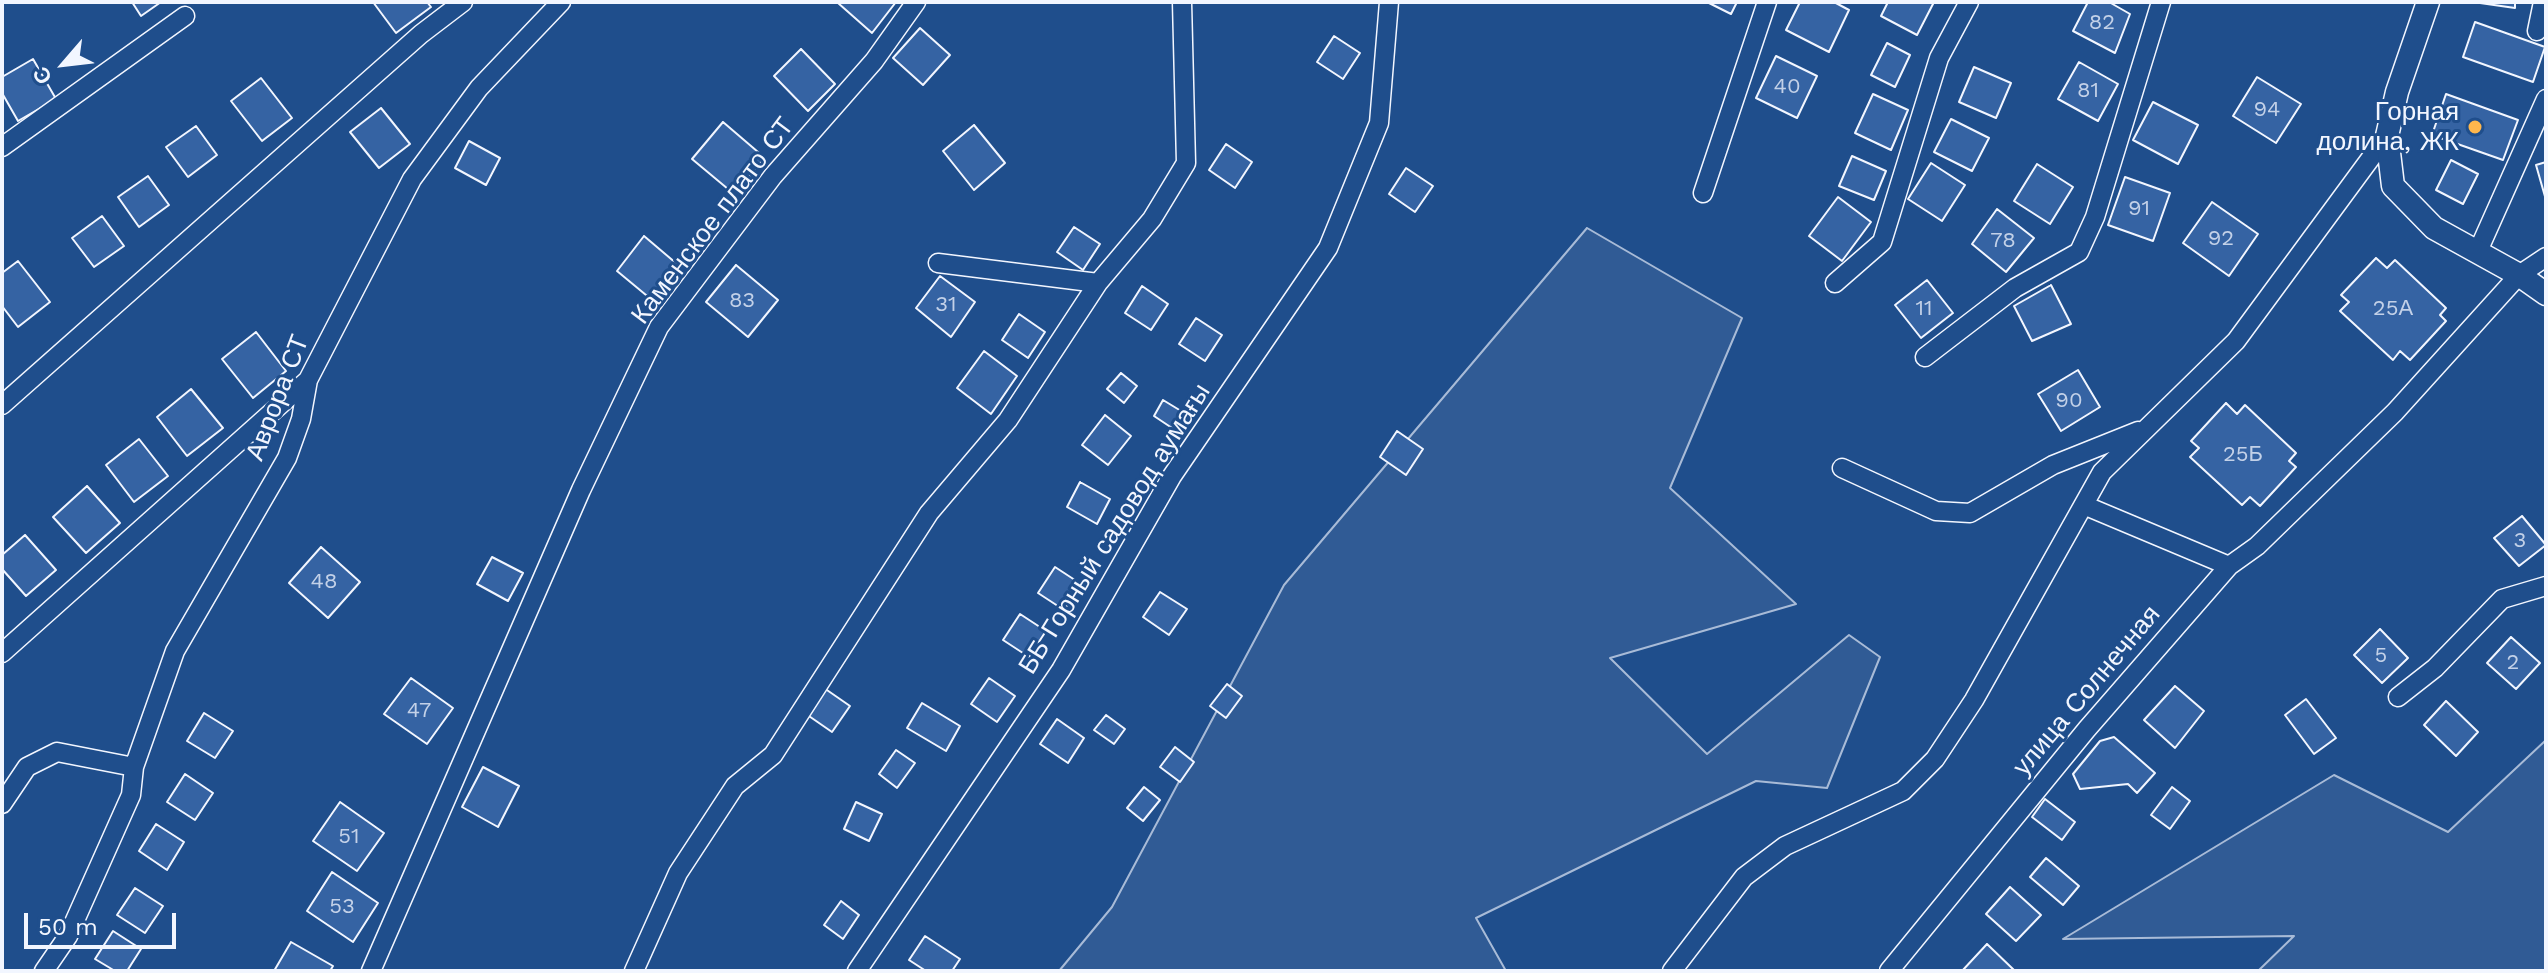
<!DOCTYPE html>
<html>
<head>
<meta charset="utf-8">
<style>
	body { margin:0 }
	#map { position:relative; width:2548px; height:973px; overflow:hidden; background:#1f4e8c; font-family:"Work Sans",sans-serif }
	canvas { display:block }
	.frame { position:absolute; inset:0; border:4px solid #f2f6ff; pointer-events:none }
	.north { position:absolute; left:24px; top:24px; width:80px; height:80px; -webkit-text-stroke:6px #1f4e8c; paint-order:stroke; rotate:242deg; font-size:22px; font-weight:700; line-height:32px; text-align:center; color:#f2f6ff }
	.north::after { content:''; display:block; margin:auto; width:28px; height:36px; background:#f2f6ff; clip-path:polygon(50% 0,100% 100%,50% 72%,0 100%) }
	.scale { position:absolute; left:24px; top:913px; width:152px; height:36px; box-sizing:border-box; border:4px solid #f2f6ff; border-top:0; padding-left:10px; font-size:24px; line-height:28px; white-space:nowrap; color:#f2f6ff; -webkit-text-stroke:6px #1f4e8c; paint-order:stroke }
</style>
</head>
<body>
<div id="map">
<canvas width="2548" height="973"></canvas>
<div class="frame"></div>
<div class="north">С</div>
<div class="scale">50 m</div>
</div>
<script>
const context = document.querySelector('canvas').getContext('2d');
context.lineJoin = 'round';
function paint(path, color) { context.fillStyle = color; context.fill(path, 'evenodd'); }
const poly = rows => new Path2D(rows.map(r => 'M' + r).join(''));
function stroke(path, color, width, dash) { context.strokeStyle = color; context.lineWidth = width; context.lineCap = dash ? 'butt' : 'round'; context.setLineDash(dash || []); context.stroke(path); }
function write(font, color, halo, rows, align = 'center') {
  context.font = font + ' "Work Sans",sans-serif'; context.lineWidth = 6; context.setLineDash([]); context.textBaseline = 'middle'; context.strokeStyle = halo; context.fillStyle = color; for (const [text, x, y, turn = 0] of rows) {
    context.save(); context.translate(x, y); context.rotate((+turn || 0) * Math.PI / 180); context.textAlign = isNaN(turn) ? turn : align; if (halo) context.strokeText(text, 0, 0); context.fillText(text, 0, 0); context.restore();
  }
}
const built = poly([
	[1587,228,1742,318,1670,488,1796,604,1610,658,1707,754,1849,635,1880,657,1827,788,1756,781,1476,918,1506,971,1059,971,1112,907,1284,585,1587,228],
	[2546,740,2546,971,2258,971,2294,936,2063,939,2334,775,2448,832,2546,740]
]);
paint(built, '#305b95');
stroke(built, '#a8bbd7', 2);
const building = poly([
	[132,2,161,2,141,16,132,2],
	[373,2,427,2,431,7,396,33,373,2],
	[896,2,872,33,838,3,838,2,896,2],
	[1707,2,1737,2,1731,14,1707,2],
	[1800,2,1834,2,1849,10,1829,52,1786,30,1800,2],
	[1888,2,1934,2,1917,35,1881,16,1888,2],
	[2088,2,2109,2,2130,14,2115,53,2073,31,2088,2],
	[2473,2,2515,2,2515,8,2473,2],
	[2475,22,2545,47,2533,82,2463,57,2475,22],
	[920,28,950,55,923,85,893,58,920,28],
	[1334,36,1360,53,1343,79,1317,62,1334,36],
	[1887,43,1910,55,1895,87,1871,75,1887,43],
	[801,49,835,84,808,111,774,76,801,49],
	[1776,56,1817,76,1797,118,1756,98,1776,56],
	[33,59,56,99,18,121,2,93,2,77,33,59],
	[2079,62,2118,84,2098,121,2058,99,2079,62],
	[1974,67,2011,83,1996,118,1959,102,1974,67],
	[2257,77,2301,104,2276,143,2233,116,2257,77],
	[261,78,292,118,262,141,231,101,261,78],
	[1873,94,1908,110,1891,150,1855,133,1873,94],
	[2446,94,2518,120,2503,160,2432,135,2446,94],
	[2153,102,2198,125,2178,164,2133,140,2153,102],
	[381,108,410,144,379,168,350,132,381,108],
	[1951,119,1989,138,1972,171,1934,152,1951,119],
	[723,122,765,158,734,194,692,159,723,122],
	[974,125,1005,163,974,190,943,151,974,125],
	[196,126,217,155,188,177,166,147,196,126],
	[469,141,500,158,486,185,455,168,469,141],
	[1226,144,1252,162,1235,188,1209,170,1226,144],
	[1852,156,1886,171,1874,200,1839,186,1852,156],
	[2451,160,2478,174,2463,204,2436,190,2451,160],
	[2546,162,2546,200,2536,165,2546,162],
	[1931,163,1965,185,1942,221,1908,199,1931,163],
	[2037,164,2073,187,2050,224,2014,201,2037,164],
	[1406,168,1433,186,1415,212,1389,194,1406,168],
	[148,176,169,205,139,227,118,197,148,176],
	[2125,177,2170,193,2153,241,2108,225,2125,177],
	[1838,197,1871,222,1842,261,1809,236,1838,197],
	[2212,202,2258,234,2229,276,2183,243,2212,202],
	[1997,209,2034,238,2006,272,1972,244,1997,209],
	[102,216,124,246,94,267,72,238,102,216],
	[1074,227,1100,244,1083,270,1057,252,1074,227],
	[644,236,677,264,652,300,617,271,644,236],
	[2376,258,2387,268,2395,260,2446,308,2440,315,2446,321,2410,360,2400,351,2393,360,2340,311,2349,302,2341,295,2376,258],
	[18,261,50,302,18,327,2,306,2,273,18,261],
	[736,265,778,300,748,337,706,302,736,265],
	[940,276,975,302,951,337,916,308,940,276],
	[1927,280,1953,313,1921,338,1895,305,1927,280],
	[2051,285,2071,324,2032,341,2014,306,2051,285],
	[1142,286,1168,304,1151,330,1125,313,1142,286],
	[1019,314,1045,332,1028,358,1002,340,1019,314],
	[1196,318,1222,335,1205,361,1179,344,1196,318],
	[256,332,286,371,253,398,222,359,256,332],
	[984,351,1017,376,991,414,957,388,984,351],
	[2078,370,2100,407,2061,431,2038,394,2078,370],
	[1121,373,1137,386,1124,403,1107,389,1121,373],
	[191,389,223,428,187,456,157,417,191,389],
	[1163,400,1186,414,1175,430,1154,416,1163,400],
	[2226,403,2237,414,2245,405,2296,453,2289,461,2296,467,2260,506,2250,497,2242,505,2190,457,2199,448,2191,441,2226,403],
	[1105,415,1131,436,1108,465,1082,445,1105,415],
	[1397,431,1423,449,1406,475,1380,457,1397,431],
	[139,439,168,476,134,502,106,465,139,439],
	[1080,482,1110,499,1097,524,1067,507,1080,482],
	[87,486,120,523,86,553,53,517,87,486],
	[2522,516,2546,545,2519,566,2494,538,2522,516],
	[25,535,56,570,26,596,2,569,2,555,25,535],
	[321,547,360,582,328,618,289,583,321,547],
	[492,557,523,573,508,601,477,584,492,557],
	[1055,567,1081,584,1064,610,1038,593,1055,567],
	[1160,592,1187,609,1169,635,1143,617,1160,592],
	[1020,614,1046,631,1029,657,1003,640,1020,614],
	[2380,629,2408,658,2382,683,2354,655,2380,629],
	[2511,637,2540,663,2516,689,2487,663,2511,637],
	[411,678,453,708,427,744,384,714,411,678],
	[989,678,1015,696,997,722,971,704,989,678],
	[1227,684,1242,696,1226,718,1210,706,1227,684],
	[2175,686,2204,711,2175,748,2144,720,2175,686],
	[824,688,850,706,832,732,806,714,824,688],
	[2306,699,2336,738,2314,754,2285,715,2306,699],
	[2446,701,2478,732,2456,756,2424,725,2446,701],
	[922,703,960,726,946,751,907,728,922,703],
	[204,713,233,731,215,758,187,741,204,713],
	[1106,715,1125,729,1114,744,1094,730,1106,715],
	[1057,719,1084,738,1068,763,1040,744,1057,719],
	[2114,737,2155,773,2137,793,2128,784,2080,789,2073,774,2100,741,2114,737],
	[1175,747,1194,762,1180,782,1160,767,1175,747],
	[896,750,915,763,897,788,879,774,896,750],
	[483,767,519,786,498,827,462,807,483,767],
	[185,774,213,793,195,820,167,802,185,774],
	[1144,787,1160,800,1143,821,1127,808,1144,787],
	[2172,787,2190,801,2170,829,2151,815,2172,787],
	[2045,799,2075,822,2062,840,2032,817,2045,799],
	[340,802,384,833,357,871,313,841,340,802],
	[856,802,882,814,869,841,844,829,856,802],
	[156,824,184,842,167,870,139,851,156,824],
	[2046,858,2079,886,2063,905,2030,877,2046,858],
	[332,872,378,903,353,942,307,911,332,872],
	[2010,887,2041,915,2016,941,1986,914,2010,887],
	[135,888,163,906,145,933,117,915,135,888],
	[841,901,859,915,843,939,824,925,841,901],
	[113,931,141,949,127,971,115,971,95,959,113,931],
	[925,936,960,959,952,971,926,971,909,960,925,936],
	[291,942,333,966,330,971,274,971,291,942],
	[1987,944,2015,971,1962,971,1987,944]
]);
paint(building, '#3563a3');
stroke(building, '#f2f6ff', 2);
const minor = poly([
	[2537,31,2543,2],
	[2,147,185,16],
	[1703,193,1767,2],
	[2478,251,2546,99],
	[938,263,1098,283],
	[1835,283,1882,242,1939,58,1969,2],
	[1925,357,2015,288,2079,252,2095,217,2161,2],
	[2,405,421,34,463,2],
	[1842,468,1936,511,1970,513,2053,465,2138,431],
	[2229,566,2257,546,2395,412,2519,275,2546,257],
	[2,653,308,380],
	[2398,697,2435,668,2502,599,2546,586],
	[2,804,27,767,57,752,134,767],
	[44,971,68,936,131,795,134,767,175,651,287,458,301,419,308,380,412,179,479,88,561,2],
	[371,971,581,490,659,327,773,176,874,61,916,2],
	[634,971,678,873,735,786,773,755,929,513,1008,420,1098,283,1152,219,1186,163,1182,2],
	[857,971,1061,670,1172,476,1328,248,1379,123,1389,2],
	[1672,971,1744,877,1785,846,1903,791,1935,759,1974,700,2102,472,2236,341,2387,136],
	[1889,971,2087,729,2229,566,2086,506]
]);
const tertiary = poly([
	[2428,2,2397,92,2387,136,2393,186,2434,228,2519,275,2546,294]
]);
stroke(minor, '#f2f6ff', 21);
stroke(tertiary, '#f2f6ff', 25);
stroke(minor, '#1f4e8c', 18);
stroke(tertiary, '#1f4e8c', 22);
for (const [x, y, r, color] of [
	[2475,127,8,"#ffb74d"]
]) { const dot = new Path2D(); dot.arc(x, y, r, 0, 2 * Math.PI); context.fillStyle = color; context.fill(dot); stroke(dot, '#1f4e8c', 3); }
write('22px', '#c3d1e8', null, [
	["82",2102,23],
	["40",1787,87],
	["81",2088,91],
	["94",2267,110],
	["91",2139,209],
	["92",2221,239],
	["78",2003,241],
	["83",742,301],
	["31",946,305],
	["11",1924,309],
	["25А",2393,309],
	["90",2069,401],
	["25Б",2243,455],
	["3",2520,541],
	["48",324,582],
	["5",2381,656],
	["2",2513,663],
	["47",419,711],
	["51",349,837],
	["53",342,907]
]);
write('26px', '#f2f6ff', '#1f4e8c', [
	["Горная",2459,112],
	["долина, ЖК",2459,142]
], 'right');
write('26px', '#f2f6ff', '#1f4e8c', [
	["Каменское плато СТ",713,221,-53],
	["Аврора СТ",278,398,-69],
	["ББ Горный садовод аумағы",1115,529,-58],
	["улица Солнечная",2087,691,-50]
]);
</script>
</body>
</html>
